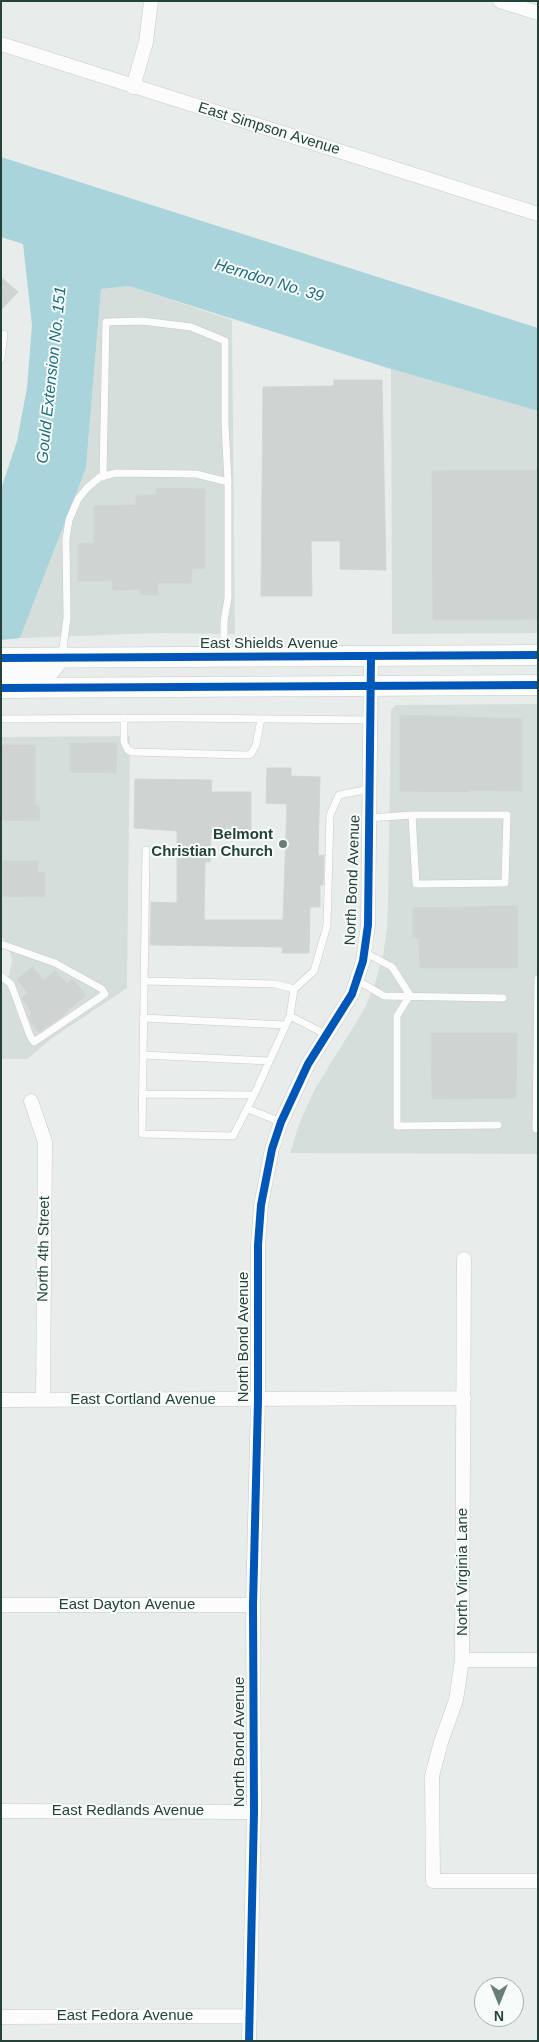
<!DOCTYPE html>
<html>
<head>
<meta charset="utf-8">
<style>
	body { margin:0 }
	#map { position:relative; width:539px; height:2042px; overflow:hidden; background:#e8edeb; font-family:Arial,sans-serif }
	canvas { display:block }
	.frame { position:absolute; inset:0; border:2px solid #24423a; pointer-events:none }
	.north { position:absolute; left:474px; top:1977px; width:50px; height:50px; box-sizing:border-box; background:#f7fbf9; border:1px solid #a3b1ad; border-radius:50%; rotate:180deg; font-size:14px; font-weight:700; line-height:20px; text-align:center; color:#24423a }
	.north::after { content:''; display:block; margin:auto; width:18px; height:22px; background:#697e78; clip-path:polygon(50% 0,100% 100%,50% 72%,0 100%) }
</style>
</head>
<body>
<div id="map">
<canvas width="539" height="2042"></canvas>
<div class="frame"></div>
<div class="north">N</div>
</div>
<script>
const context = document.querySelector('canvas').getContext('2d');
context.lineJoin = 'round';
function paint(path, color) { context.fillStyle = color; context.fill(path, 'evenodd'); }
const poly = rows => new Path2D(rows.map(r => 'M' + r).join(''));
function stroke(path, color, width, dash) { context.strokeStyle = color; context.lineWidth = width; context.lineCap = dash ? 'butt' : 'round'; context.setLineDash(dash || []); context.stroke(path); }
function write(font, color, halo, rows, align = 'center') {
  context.font = font + ' Arial,sans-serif'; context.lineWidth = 4; context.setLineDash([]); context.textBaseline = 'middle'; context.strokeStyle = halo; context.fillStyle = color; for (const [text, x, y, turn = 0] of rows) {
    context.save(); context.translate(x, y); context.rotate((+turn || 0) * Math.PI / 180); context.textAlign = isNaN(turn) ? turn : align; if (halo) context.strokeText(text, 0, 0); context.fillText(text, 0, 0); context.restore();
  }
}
paint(poly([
	[129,286,232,320,235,634,161,633,20,638,86,468,101,289],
	[391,369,538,411,538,633,392,634],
	[538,704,538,1154,290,1153,301,1119,316,1087,365,1008,375,983,383,956,387,928,388,903,391,710,396,705],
	[130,736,127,988,51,1039,27,1059,1,1059,1,984,9,975,12,961,8,944,1,936,1,737]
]), '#d6dedb');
paint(poly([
	[1,157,538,328,538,411,391,369,129,286,101,289,86,468,20,638,1,640,1,489,17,441,27,388,32,325,23,244,1,237]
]), '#a9d4db');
const building = poly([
	[1,277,18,292,1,310,1,277],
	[334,380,382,380,386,570,340,569,340,541,311,541,312,596,261,596,263,387,334,386,334,380],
	[538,470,538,619,433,620,432,471,538,470],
	[156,488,205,489,205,568,192,569,191,583,157,583,158,595,140,595,140,589,113,590,112,581,78,581,78,544,94,543,94,506,136,505,136,495,157,495,156,488],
	[400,715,522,719,522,791,469,790,469,792,400,791,400,715],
	[70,743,117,743,116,773,70,772,70,743],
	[2,745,35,745,35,805,39,805,40,821,1,820,2,745],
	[267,768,291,768,291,776,320,777,318,856,324,855,323,885,320,885,320,907,310,907,309,953,282,953,283,947,150,945,151,902,177,903,177,831,134,828,135,779,212,780,211,792,251,792,251,833,211,833,210,862,205,862,204,920,283,920,287,804,266,803,267,768],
	[3,861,38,861,38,872,45,872,45,897,2,896,3,861],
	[518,906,518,968,420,968,419,938,413,938,413,908,518,906],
	[32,967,44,980,55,971,67,984,72,979,86,995,56,1021,39,1032,31,1022,28,1016,32,1013,22,998,28,993,17,980,32,967],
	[431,1033,517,1033,516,1098,432,1099,431,1033]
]);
paint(building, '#cfd4d2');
stroke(building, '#d1d6d4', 1);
const lane = poly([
	[1,359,4,334],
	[103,477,106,322,142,321,191,327,225,341,225,423,228,482,228,598,224,621,224,655],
	[62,656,67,618,66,539,69,520,78,499,87,488,100,477,116,473,196,474,228,482],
	[124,718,124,742,128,750,132,752,247,755,251,754,256,745,261,719],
	[1,719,178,718,371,720],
	[369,818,412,815,507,815,505,883,416,884,412,815],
	[146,850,142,1134,233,1136,254,1095,290,1016,294,989,314,971,327,926,330,815,339,795,370,789],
	[1,944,55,963,102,989,105,994,34,1042,30,1036,11,984,1,976],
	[364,952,392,967,410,995],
	[538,979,536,1129,538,1129],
	[357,980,384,996,503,998],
	[144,981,275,984,294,989],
	[410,995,397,1016,397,1126,498,1125],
	[290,1016,327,1035],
	[143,1018,285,1025],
	[143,1055,269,1061],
	[142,1094,254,1095],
	[248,1109,281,1122]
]);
const street = poly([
	[500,1,538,13],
	[1,44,538,214],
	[133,87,146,42,151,1],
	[31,1101,45,1142,43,1400],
	[464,1259,462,1660,456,1700,441,1742,432,1776,433,1881,538,1881],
	[1,1400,464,1398],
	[1,1605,253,1605],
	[462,1660,538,1660],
	[1,1811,254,1812],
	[1,2017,250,2016],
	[249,2041,254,1812,253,1605,258,1400,258,1245,261,1205,272,1149,281,1122,308,1064,352,994,363,961,368,925,371,657]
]);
const secondary = poly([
	[1,658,538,655],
	[1,673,49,671,61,657],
	[1,688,538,685]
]);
stroke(lane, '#c5cac8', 8);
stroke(street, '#c5cac8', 15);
stroke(secondary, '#c3cbc8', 21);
stroke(lane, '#fcfcfc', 7);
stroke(street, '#fcfcfc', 14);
stroke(secondary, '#fcfcfc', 20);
stroke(poly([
	[1,658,538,655],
	[1,688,538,685],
	[249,2041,254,1812,253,1605,258,1400,258,1245,261,1205,272,1149,281,1122,308,1064,352,994,363,961,368,925,371,657]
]), '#0057b8', 8);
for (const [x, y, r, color] of [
	[283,844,5,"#697e78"]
]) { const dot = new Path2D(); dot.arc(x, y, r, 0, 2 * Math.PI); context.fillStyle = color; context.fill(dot); stroke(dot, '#f7fbf9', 2); }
write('15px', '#24423a', '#f7fbf9', [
	["East Simpson Avenue",269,129,17],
	["East Shields Avenue",269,644],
	["North Bond Avenue",353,880,-88],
	["North 4th Street",44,1249,-89],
	["North Bond Avenue",244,1337,-90],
	["East Cortland Avenue",143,1400],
	["North Virginia Lane",463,1572,-90],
	["East Dayton Avenue",127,1605],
	["North Bond Avenue",240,1742,-90],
	["East Redlands Avenue",128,1811],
	["East Fedora Avenue",125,2016]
]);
write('bold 15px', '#24423a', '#f7fbf9', [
	["Belmont",273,835],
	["Christian Church",273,852]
], 'right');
write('italic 16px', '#1c6f80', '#f7fbf9', [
	["Herndon No. 39",269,281,17],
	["Gould Extension No. 151",52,375,-84]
]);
</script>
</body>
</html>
